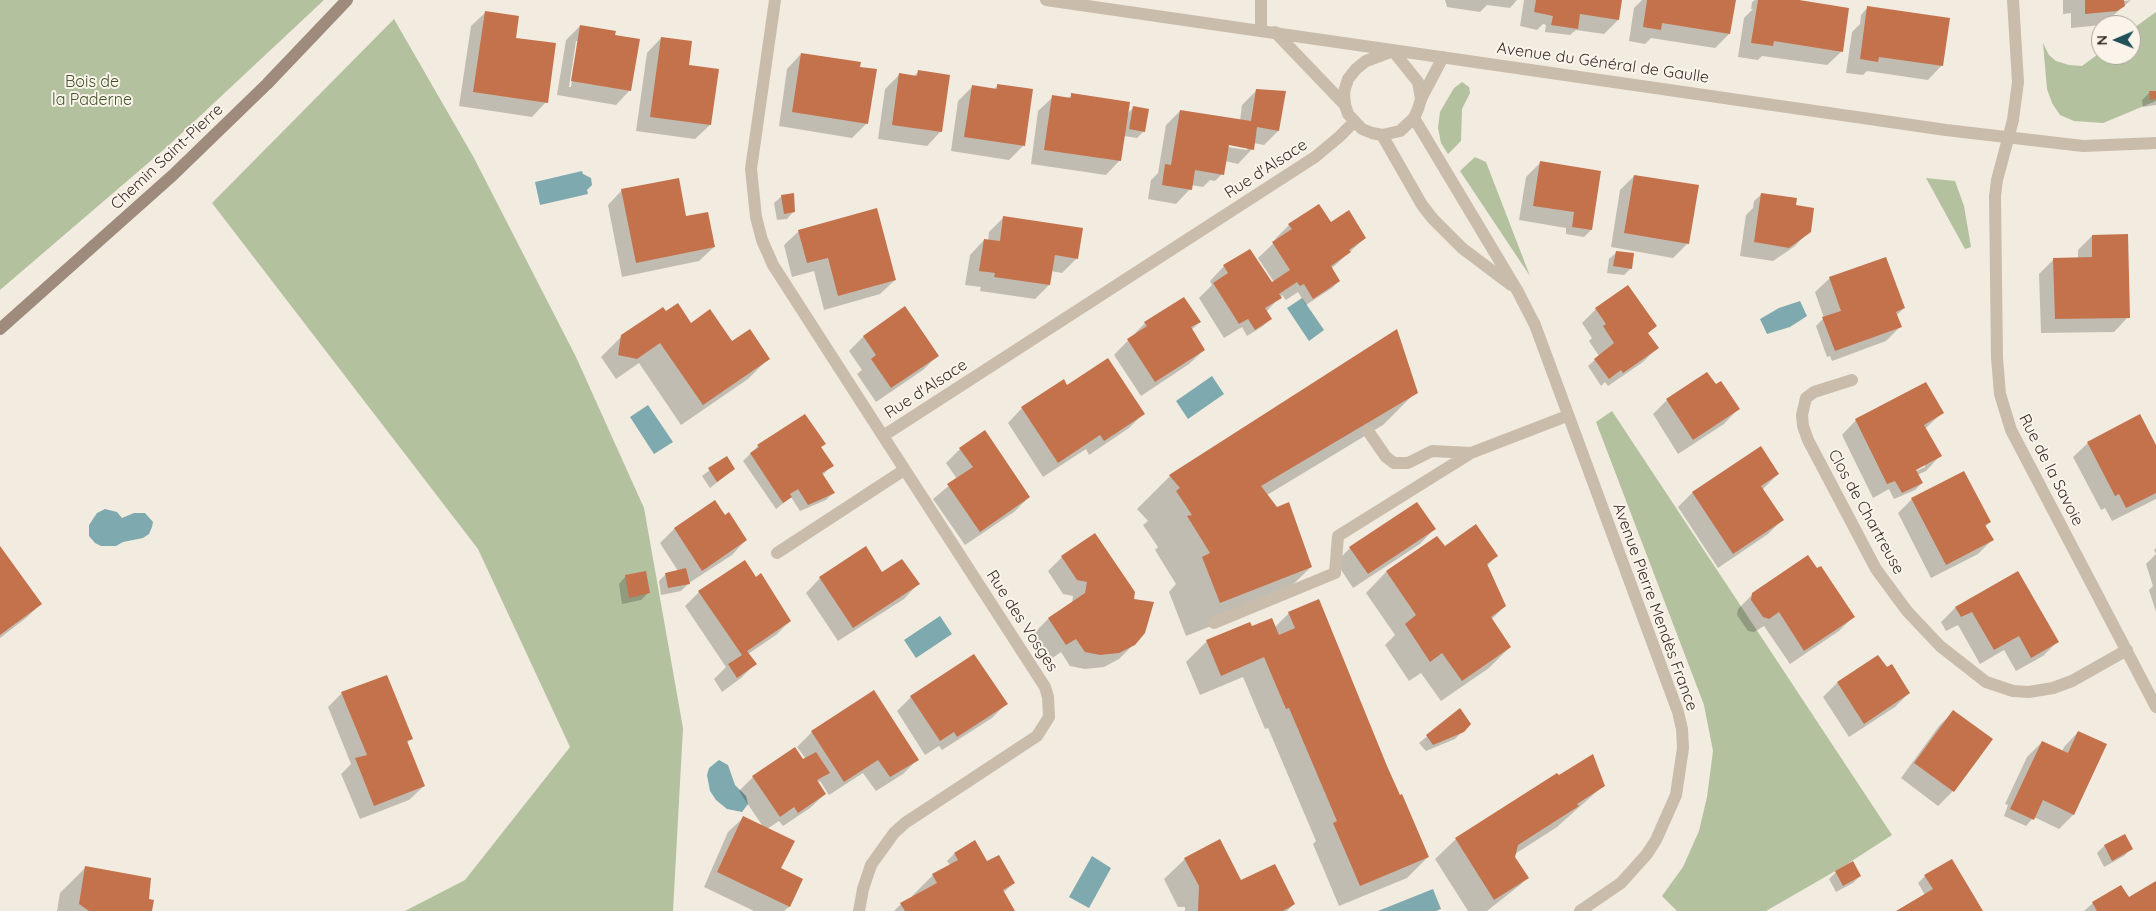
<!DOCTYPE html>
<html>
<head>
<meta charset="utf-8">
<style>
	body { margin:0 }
	#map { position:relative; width:2156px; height:911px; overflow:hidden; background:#f2ebdf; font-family:Quicksand,sans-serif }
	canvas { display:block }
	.north { position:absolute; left:2091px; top:15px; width:50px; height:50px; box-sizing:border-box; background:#faf4eb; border:1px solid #aca59e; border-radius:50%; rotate:269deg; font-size:14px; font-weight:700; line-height:20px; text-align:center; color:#382f2a }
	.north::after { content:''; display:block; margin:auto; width:18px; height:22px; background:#205159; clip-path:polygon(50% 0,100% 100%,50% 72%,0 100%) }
</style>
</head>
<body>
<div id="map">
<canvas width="2156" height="911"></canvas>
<div class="north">N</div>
</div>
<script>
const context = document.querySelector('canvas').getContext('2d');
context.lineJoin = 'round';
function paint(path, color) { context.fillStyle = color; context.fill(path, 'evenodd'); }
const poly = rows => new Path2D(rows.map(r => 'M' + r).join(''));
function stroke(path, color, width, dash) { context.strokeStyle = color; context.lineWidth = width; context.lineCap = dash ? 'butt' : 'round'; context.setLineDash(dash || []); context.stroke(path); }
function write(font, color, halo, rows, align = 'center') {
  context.font = font + ' Quicksand,sans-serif'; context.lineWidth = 4; context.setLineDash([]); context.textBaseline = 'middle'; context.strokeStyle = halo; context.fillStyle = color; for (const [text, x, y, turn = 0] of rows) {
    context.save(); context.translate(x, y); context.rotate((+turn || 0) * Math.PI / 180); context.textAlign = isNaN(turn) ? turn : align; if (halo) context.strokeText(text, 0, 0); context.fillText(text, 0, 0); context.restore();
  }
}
paint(poly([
	[0,0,324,0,168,146,0,290],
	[2156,12,2156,101,2103,123,2074,121,2060,115,2052,103,2047,89,2043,43,2049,55,2056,61,2069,65,2082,66,2101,52,2101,55,2131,55,2131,30],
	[394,19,474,158,576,357,644,508,683,728,673,911,405,911,465,880,570,747,478,549,212,203],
	[1462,82,1469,87,1470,93,1462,109,1461,141,1448,154,1441,143,1438,128,1440,112,1454,88],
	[1475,157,1486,162,1530,276,1460,171],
	[1926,178,1955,181,1964,206,1971,247,1965,249],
	[1612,411,1892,835,1844,866,1766,911,1677,911,1662,896,1683,867,1699,831,1707,797,1713,751,1704,705,1596,422]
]), '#b3c19f');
paint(poly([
	[582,171,583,174,591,178,592,185,587,190,588,194,540,205,535,182],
	[1302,298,1324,330,1309,341,1287,308],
	[1800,301,1807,316,1790,327,1767,334,1760,319,1779,308],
	[1212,376,1224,394,1188,419,1176,401],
	[648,405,673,442,654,454,630,417],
	[105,509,117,512,122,518,134,513,145,513,153,522,152,527,149,534,143,538,123,542,116,546,101,546,95,543,89,536,89,525,97,513],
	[940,616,952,634,916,658,904,640],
	[719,760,728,765,735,785,746,796,748,804,742,812,727,809,716,800,710,791,707,775,709,768],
	[1092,856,1111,868,1089,908,1069,897],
	[1433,889,1441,909,1436,911,1378,911]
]), '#7ea9af');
paint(poly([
	[1445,0,1517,0,1510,8,1487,5,1480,12,1447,7],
	[1524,0,1621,0,1618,20,1604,34,1576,30,1570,35,1545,32,1546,25,1543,24,1537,30,1520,26],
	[1642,0,1734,0,1729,34,1715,48,1651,38,1645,44,1629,41,1634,8],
	[1755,0,1791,0,1842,51,1827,65,1762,56,1758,60,1738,57,1744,18,1753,9,1751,9,1752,2],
	[2063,0,2118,0,2118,2,2131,0,2102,25,2071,28,2071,13,2063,14],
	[1868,7,1942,65,1928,80,1867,71,1863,75,1846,73,1852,32,1860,24,1861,15],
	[486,12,515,39,546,102,532,117,459,106,471,26],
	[580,26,630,90,616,105,557,95,566,40],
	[576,41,578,41,571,87,569,87],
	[661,38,687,66,710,125,695,139,636,131,647,53],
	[801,54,859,68,867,123,852,138,779,126,787,69],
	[918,72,941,131,927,146,878,139,885,89,899,75,913,77],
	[998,85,1024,145,1009,160,951,151,958,101,972,87,993,90],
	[1257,90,1278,131,1264,145,1253,143,1252,149,1238,164,1225,161,1222,174,1215,181,1210,180,1203,187,1191,185,1190,189,1176,204,1148,199,1151,180,1158,173,1166,125,1180,111,1240,121,1242,105],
	[1227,144,1248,148,1247,150,1227,147],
	[2156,92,2156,105,2143,107,2142,100,2149,93],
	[1072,95,1127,114,1133,108,1144,131,1137,138,1124,136,1120,160,1106,175,1031,164,1038,111,1053,97,1067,99],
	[1540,163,1591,230,1584,237,1566,234,1566,228,1519,220,1526,177],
	[1634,176,1688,243,1673,258,1611,247,1620,190],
	[622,190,685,218,714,247,699,261,622,277,608,205],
	[1762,194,1795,206,1809,231,1795,246,1773,261,1740,256,1746,215,1753,208,1754,201],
	[782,196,794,211,787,219,777,220,774,203],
	[1003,218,1077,258,1062,273,1051,271,1049,285,1035,299,980,291,981,287,965,285,970,255,984,240,988,241,989,232],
	[1331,224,1365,238,1331,269,1339,281,1332,288,1306,305,1298,292,1286,300,1282,295,1266,312,1270,319,1263,326,1247,336,1242,327,1224,338,1199,298,1212,285,1210,281,1224,266,1271,284,1274,282,1258,258,1276,241,1275,239,1289,225],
	[799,231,895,280,880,294,824,310,814,271,792,277,784,245],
	[2092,236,2128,317,2114,332,2041,333,2039,274,2054,259,2078,259,2078,250],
	[1617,252,1631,268,1624,275,1607,273,1609,259],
	[1830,278,1904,308,1896,316,1900,327,1886,341,1832,361,1830,356,1827,357,1816,326,1824,318,1815,292],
	[1183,298,1200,322,1191,330,1204,350,1189,364,1141,396,1114,355,1145,323],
	[905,308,937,356,923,370,876,402,857,374,862,370,849,351,863,337],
	[1596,309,1655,326,1649,332,1642,323,1641,325,1657,348,1643,362,1608,386,1605,382,1601,386,1588,366,1599,356,1589,341,1592,338,1582,323],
	[666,313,768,359,748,379,681,425,639,363,616,379,601,357,622,336],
	[1716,385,1738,409,1724,424,1678,454,1653,414,1667,400],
	[1067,386,1143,414,1129,428,1089,455,1086,449,1043,477,1008,423,1022,408],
	[1416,392,1383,425,1267,495,1311,567,1277,600,1186,636,1169,592,1176,584,1155,550,1158,547,1143,525,1148,521,1137,509,1170,476],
	[1942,413,1925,429,1940,456,1926,471,1917,475,1922,483,1915,490,1894,499,1889,489,1873,498,1842,435,1856,420],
	[1925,464,1925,467,1914,472,1914,469],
	[2088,443,2156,447,2156,499,2112,521,2105,508,2101,510,2073,457],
	[824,444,820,448,832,465,822,476,833,493,826,500,800,511,791,497,776,509,743,461,758,446],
	[1760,448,1778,474,1762,490,1782,520,1768,534,1718,568,1678,507,1692,493],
	[960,449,1029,497,1014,512,965,545,933,499,957,479,946,463],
	[726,458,734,469,710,488,702,476],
	[1912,499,1990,522,1985,527,1992,540,1978,554,1931,578,1898,513],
	[674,529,746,540,732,555,689,583,681,591,661,595,659,581,666,574,678,571,660,543],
	[1434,529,1420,544,1353,588,1336,562,1350,548],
	[1437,537,1445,547,1496,556,1487,566,1505,606,1491,620,1510,647,1489,668,1441,701,1421,673,1409,681,1385,645,1395,635,1366,593,1386,572],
	[2156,548,2156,612,2149,590,2153,586,2146,564,2156,554,2154,550],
	[0,549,41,604,26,618,0,638],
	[1062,557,1132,600,1134,644,1119,659,1104,667,1085,669,1070,666,1061,652,1051,659,1034,633,1048,619,1072,603,1073,596,1063,594,1048,571],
	[882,573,918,584,904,599,838,641,806,593,820,578],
	[2018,573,2057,642,2043,656,2016,671,2004,650,1980,664,1958,625,1946,631,1941,622,1955,608],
	[626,576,648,593,641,600,622,604,619,584],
	[756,578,790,621,776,635,748,654,755,664,741,678,722,692,714,679,726,667,685,606,699,592],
	[1753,594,1853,617,1839,631,1790,664,1764,626,1754,632,1748,631,1737,615,1738,609],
	[1289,613,1399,797,1428,857,1407,878,1339,906,1313,844,1316,841,1268,728,1265,729,1243,677,1200,695,1186,662,1207,641,1251,628,1275,627],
	[1878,656,1909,693,1895,707,1849,737,1823,697,1837,683],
	[874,692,918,759,903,774,876,791,863,773,829,795,820,781,817,783,825,794,810,808,783,826,779,821,767,829,779,869,801,880,789,907,784,911,754,911,704,887,728,832,743,818,764,828,739,791,753,777,806,759,797,747,812,732],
	[342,693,411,739,407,743,424,786,409,800,360,819,341,774,351,764,328,707],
	[911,697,1006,704,992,718,942,750,939,746,925,755,897,711],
	[1460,710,1463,731,1455,739,1426,751,1419,743],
	[1953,712,1992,739,1953,791,1938,806,1901,778,1939,726],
	[2078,732,2073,815,2059,829,2034,817,2026,826,2004,816,2008,805,2005,804,2027,757,2042,742,2062,752,2064,747],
	[1559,777,1604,785,1557,827,1515,854,1514,858,1527,878,1520,885,1487,911,1468,911,1435,859,1456,839],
	[2125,835,2131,849,2124,856,2104,867,2097,853,2104,846],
	[954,854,986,861,1014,883,1003,893,1014,911,894,911,901,904,913,898,912,896,933,875,950,865,947,861],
	[1185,859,1241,882,1294,904,1287,911,1185,911,1185,907,1178,907,1164,879],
	[86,867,148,901,151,911,57,911,60,893],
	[1836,872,1860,876,1853,883,1836,892,1829,879],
	[1925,876,1981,911,1898,911,1925,895,1918,883],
	[2156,883,2156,911,2084,911,2093,903,2128,899]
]), '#0003');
paint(poly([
	[1536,0,1622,0,1619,20,1580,14,1578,29,1551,25,1553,16,1534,12],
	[1647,0,1736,0,1730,34,1662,23,1661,30,1643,27],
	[1758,0,1799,0,1849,8,1843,52,1774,41,1773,46,1751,43],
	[2085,0,2124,0,2125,6,2117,11,2085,14],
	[1867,6,1950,18,1943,66,1879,57,1878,62,1860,59],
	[485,11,519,16,516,38,556,43,548,103,473,92],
	[580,25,616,31,615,35,640,39,631,91,571,81],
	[661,37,692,41,689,65,719,69,711,125,650,117],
	[801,53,861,62,860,67,877,69,868,124,792,112],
	[918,70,950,75,942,132,892,125,899,73,917,76],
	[997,84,1033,89,1025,146,964,137,972,85,997,89],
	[1256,89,1286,91,1279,131,1257,127,1254,150,1229,145,1224,175,1195,170,1192,190,1162,185,1165,164,1171,165,1180,110,1251,121],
	[2149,91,2156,91,2156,99,2150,100],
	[1071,93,1130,102,1121,161,1044,150,1052,95,1071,98],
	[1133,106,1149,109,1145,132,1129,129],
	[1540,161,1601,171,1592,230,1572,227,1574,212,1533,206],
	[1634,175,1699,185,1689,244,1624,233],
	[679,178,686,216,708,212,715,247,636,263,621,189],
	[794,193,795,212,784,214,781,195],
	[1761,193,1797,198,1796,205,1814,208,1811,232,1789,248,1754,242],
	[1319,204,1331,222,1349,210,1366,238,1349,250,1351,252,1331,266,1340,281,1313,299,1304,284,1300,286,1297,282,1279,294,1282,298,1265,308,1272,319,1255,330,1248,319,1239,324,1213,283,1228,273,1223,265,1250,249,1272,282,1290,270,1272,242,1292,229,1288,224],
	[877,208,896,280,838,296,828,258,807,263,798,230],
	[1003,216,1083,228,1078,259,1055,255,1050,285,994,277,995,273,979,271,984,239,1000,241],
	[2128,234,2130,318,2055,319,2053,258,2092,257,2092,235],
	[1616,251,1634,253,1632,269,1613,266],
	[1886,257,1905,308,1896,312,1902,327,1835,351,1822,317,1841,311,1829,277],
	[1628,285,1657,326,1648,333,1659,348,1623,373,1621,370,1609,379,1594,359,1614,343,1603,326,1606,324,1595,308],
	[1184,297,1201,322,1191,327,1205,350,1155,382,1127,339,1147,326,1144,322],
	[678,303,691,323,710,309,732,341,750,329,770,359,703,405,660,343,637,359,618,355,621,335,663,307,666,311],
	[905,306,939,356,891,388,871,359,876,355,863,336],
	[1397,329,1418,393,1261,486,1277,507,1289,502,1312,567,1220,603,1202,557,1210,553,1187,516,1192,515,1176,491,1180,488,1169,475],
	[1108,358,1145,414,1104,441,1100,435,1058,463,1021,407,1064,379,1067,385],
	[1707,372,1716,384,1721,381,1740,409,1693,440,1666,399],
	[1926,382,1944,413,1924,425,1942,456,1916,470,1923,483,1902,493,1895,481,1887,484,1855,419],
	[805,414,826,444,821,447,834,466,822,473,835,493,808,505,798,489,790,494,792,497,783,503,750,453,759,447,757,445],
	[2140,414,2156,445,2156,493,2126,508,2119,494,2115,496,2087,442],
	[985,430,1030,497,980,532,947,484,973,467,959,448],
	[1761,446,1779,474,1761,486,1784,520,1733,554,1692,492],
	[727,456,735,469,717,482,708,468],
	[1964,471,1991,522,1985,525,1994,540,1946,565,1911,498],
	[715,500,725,515,729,512,747,540,702,571,674,528],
	[1417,502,1436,529,1368,574,1349,547],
	[1476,524,1498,556,1487,564,1506,606,1491,617,1511,647,1462,681,1442,653,1430,662,1405,624,1416,615,1386,571,1437,536,1445,546],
	[1095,533,1135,592,1134,599,1154,602,1145,633,1135,645,1119,653,1100,655,1085,652,1076,639,1066,645,1048,618,1085,593,1087,582,1077,580,1061,556],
	[0,546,42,604,0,635],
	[866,546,882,572,902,559,920,584,853,628,819,577],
	[1808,555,1817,568,1821,566,1855,617,1804,651,1779,612,1769,619,1763,617,1751,600,1752,593],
	[745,560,756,577,761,573,791,621,747,651,757,664,737,678,728,664,742,655,698,591],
	[686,568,690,584,668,588,665,573],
	[646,571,650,593,629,598,625,575],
	[2018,571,2059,642,2031,658,2019,636,1994,650,1972,612,1961,617,1955,607],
	[1319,599,1387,766,1400,795,1402,794,1429,857,1360,886,1333,823,1337,821,1289,708,1286,709,1264,657,1221,676,1206,640,1250,622,1252,626,1272,618,1279,635,1295,628,1288,612],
	[974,654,1008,704,957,737,954,732,940,741,910,696],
	[1878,655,1887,667,1892,664,1910,693,1864,724,1837,682],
	[387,675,413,739,407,741,425,786,374,806,355,758,367,755,341,692],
	[874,690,919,760,890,777,878,760,844,782,811,731],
	[1460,708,1471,724,1464,732,1433,745,1426,735],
	[1953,710,1993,739,1954,792,1914,763],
	[2078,731,2107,744,2074,815,2043,800,2034,820,2010,809,2042,741,2068,753],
	[795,747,803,759,816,752,830,773,817,780,826,794,798,813,794,807,780,817,752,776],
	[1593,754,1605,786,1577,804,1579,806,1518,845,1515,857,1529,878,1494,900,1455,838,1557,773,1559,775],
	[743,816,795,841,781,868,803,879,790,907,717,872],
	[2125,834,2133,849,2112,861,2104,845],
	[1220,839,1241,880,1275,864,1295,904,1283,911,1198,911,1199,886,1184,858],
	[975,840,987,861,999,855,1015,883,1003,890,1015,911,905,911,900,903,937,883,932,874,958,860,954,853],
	[1952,859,1983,911,1896,911,1933,889,1924,875],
	[1853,861,1861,876,1843,886,1835,871],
	[85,866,151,878,149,899,154,900,152,911,89,911,79,904],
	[2156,881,2156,911,2097,911,2092,902,2121,885,2129,897]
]), '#c3724c');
stroke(poly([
	[1368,431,1386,457,1394,463,1408,463,1432,451,1471,453],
	[777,553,904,470],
	[1214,623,1335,573,1338,536,1471,453,1567,416]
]), '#cabcab', 12);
stroke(poly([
	[775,0,751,169,756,217,762,240,773,265,883,436,1315,157,1339,137,1354,122],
	[2013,0,2018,82,2013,120,1997,180,1995,196,1997,358,2000,394,2011,430,2156,707],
	[1261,31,1261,0],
	[1393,51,1418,82,1421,99,1418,109,1414,118,1400,131,1382,135,1372,133,1362,129,1348,114,1345,105,1344,92,1348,79,1356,69,1366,61,1393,51],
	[1414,118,1517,290,1535,325,1678,712,1682,729,1683,748,1676,795,1656,840,1647,854,1621,883,1580,911],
	[1382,135,1422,205,1433,219,1462,248,1511,285],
	[1852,380,1814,392,1806,398,1802,415,1803,426,1808,440,1876,569,1907,611,1940,646,1986,682,2013,691,2029,692,2053,688,2072,681,2127,650],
	[859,911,863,889,871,865,894,833,905,823,1037,736,1049,717,1048,697,1045,687,883,436]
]), '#cabcab', 12);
stroke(poly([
	[1046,0,1946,130,2083,146,2156,143],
	[1275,32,1345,105],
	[1421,99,1443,57]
]), '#cabcab', 12);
stroke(poly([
	[0,329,173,175,267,84,347,0]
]), '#9e8b7c', 12);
write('16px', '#382f2a', '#faf4eb', [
	["Avenue du Général de Gaulle",1603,63,8],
	["Chemin Saint-Pierre",167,157,-43],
	["Rue d'Alsace",1266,169,-33],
	["Rue d'Alsace",926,389,-33],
	["Rue de la Savoie",2051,470,63],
	["Clos de Chartreuse",1866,512,61],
	["Avenue Pierre Mendès France",1655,607,70],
	["Rue des Vosges",1022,621,57]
]);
write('16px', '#44562e', '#faf4eb', [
	["Bois de",92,82],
	["la Paderne",92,100]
]);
</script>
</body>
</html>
